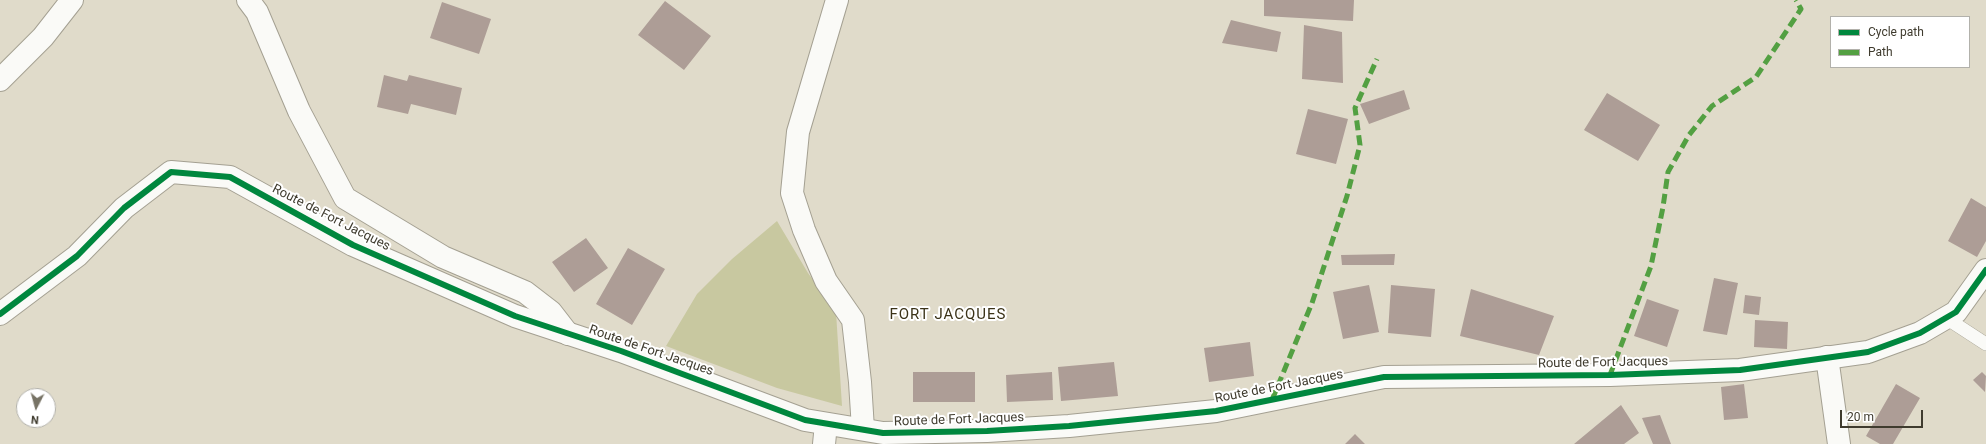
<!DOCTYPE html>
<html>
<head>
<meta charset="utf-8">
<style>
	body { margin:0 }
	#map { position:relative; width:1986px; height:444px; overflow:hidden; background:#e0dbca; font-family:Roboto,sans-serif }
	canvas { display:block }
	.legend { position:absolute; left:1830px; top:16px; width:140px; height:52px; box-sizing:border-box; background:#fff; border:1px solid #b2b1ab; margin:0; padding:5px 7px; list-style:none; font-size:12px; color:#3f3b2e }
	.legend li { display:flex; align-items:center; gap:8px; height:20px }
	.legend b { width:20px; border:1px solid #b2b1ab }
	.north { position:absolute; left:16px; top:388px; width:40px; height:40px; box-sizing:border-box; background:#fff; border:1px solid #b2b1ab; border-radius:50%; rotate:186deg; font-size:11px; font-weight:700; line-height:16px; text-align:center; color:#3f3b2e }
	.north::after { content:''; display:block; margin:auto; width:14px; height:18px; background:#777365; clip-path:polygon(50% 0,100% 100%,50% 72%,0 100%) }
	.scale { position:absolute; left:1840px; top:410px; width:83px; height:18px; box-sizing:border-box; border:2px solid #3f3b2e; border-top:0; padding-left:5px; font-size:12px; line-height:14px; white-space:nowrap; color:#3f3b2e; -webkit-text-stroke:3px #fff; paint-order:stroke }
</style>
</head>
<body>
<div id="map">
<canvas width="1986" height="444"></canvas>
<ul class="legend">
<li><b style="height:5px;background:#00873e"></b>Cycle path</li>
<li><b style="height:5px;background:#53a042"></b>Path</li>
</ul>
<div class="north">N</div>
<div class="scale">20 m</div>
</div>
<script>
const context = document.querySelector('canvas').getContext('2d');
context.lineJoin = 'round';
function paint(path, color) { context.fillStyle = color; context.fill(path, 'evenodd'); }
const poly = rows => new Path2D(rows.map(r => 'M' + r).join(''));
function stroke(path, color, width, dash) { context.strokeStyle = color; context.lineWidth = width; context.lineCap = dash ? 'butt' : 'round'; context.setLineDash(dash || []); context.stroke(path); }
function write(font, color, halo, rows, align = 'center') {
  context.font = font + ' Roboto,sans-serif'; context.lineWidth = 4; context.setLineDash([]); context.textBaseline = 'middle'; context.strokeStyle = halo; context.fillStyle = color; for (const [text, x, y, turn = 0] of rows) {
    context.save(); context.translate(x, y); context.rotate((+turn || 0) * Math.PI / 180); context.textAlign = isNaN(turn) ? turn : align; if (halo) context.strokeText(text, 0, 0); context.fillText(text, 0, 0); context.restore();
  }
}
paint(poly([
	[777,221,808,273,836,312,842,406,777,388,666,346,697,294,732,259]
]), '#c8c8a0');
paint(poly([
	[1264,0,1354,0,1353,21,1264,16],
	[665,1,711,36,684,70,638,35],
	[442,2,491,19,479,54,430,38],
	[1231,20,1281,32,1277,52,1222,43],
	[1304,25,1342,32,1343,83,1302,79],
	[384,75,407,81,409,75,462,88,456,115,411,104,408,114,377,107],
	[1404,90,1410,109,1369,124,1360,104],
	[1607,93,1660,125,1638,161,1584,130],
	[1308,109,1348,119,1336,164,1296,154],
	[1971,198,1986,207,1986,241,1977,257,1948,241],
	[586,238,608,268,574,292,552,262],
	[628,248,665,269,632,325,596,304],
	[1395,254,1394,265,1342,265,1341,255],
	[1714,278,1738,283,1727,335,1703,331],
	[1369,285,1379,332,1343,339,1333,292],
	[1391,285,1435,289,1431,337,1388,333],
	[1471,289,1554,316,1539,355,1460,336],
	[1745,295,1761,297,1759,315,1743,313],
	[1647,299,1679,310,1667,347,1634,336],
	[1755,320,1788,322,1787,349,1754,347],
	[1250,342,1254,376,1209,382,1204,348],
	[1114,362,1118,396,1061,401,1058,367],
	[913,372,975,372,975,402,913,402],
	[1052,372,1053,400,1007,402,1006,375],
	[1982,372,1986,376,1985,392,1973,380],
	[1744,384,1748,418,1724,420,1721,387],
	[1896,384,1920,398,1893,444,1880,444,1866,436],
	[1621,405,1639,433,1624,444,1574,444],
	[1660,415,1671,444,1653,444,1642,418],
	[1355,434,1365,444,1345,444]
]), '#ad9d96');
const lane = poly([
	[1946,318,1986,344]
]);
const street = poly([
	[248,0,257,12,299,111,345,198,443,257,525,292,551,312,568,334],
	[837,0,798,132,792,193,804,230,826,281,853,320,860,382,863,429],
	[0,80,43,37,72,0],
	[1827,357,1839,444],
	[824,444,826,424]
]);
const secondary = poly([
	[0,314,77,256,124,208,171,172,230,177,353,245,515,316,621,351,805,420,883,433,987,431,1069,426,1216,411,1384,377,1610,375,1740,370,1868,352,1920,333,1956,312,1986,270]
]);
stroke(lane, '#a4a092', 14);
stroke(street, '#a4a092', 24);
stroke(secondary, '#a4a092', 24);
stroke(lane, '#fafaf7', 13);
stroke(street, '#fafaf7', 22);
stroke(secondary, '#fafaf7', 22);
stroke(poly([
	[1610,375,1651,266,1663,207,1668,172,1689,135,1712,106,1756,77,1801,9,1796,0],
	[1272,400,1312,303,1347,196,1360,145,1355,108,1377,59]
]), '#53a042', 5, [10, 5]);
stroke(poly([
	[0,314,77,256,124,208,171,172,230,177,353,245,515,316,621,351,805,420,883,433,987,431,1069,426,1216,411,1384,377,1610,375,1740,370,1868,352,1920,333,1956,312,1986,270]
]), '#00873e', 6);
write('13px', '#3f3b2e', '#fff', [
	["Route de Fort Jacques",331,218,27],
	["Route de Fort Jacques",651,351,19],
	["Route de Fort Jacques",1603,363,-1],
	["Route de Fort Jacques",1279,387,-11],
	["Route de Fort Jacques",959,420,-2]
]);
context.letterSpacing = '1px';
write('15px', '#3b3318', '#fff', [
	["FORT JACQUES",948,315]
]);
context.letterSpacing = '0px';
</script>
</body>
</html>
